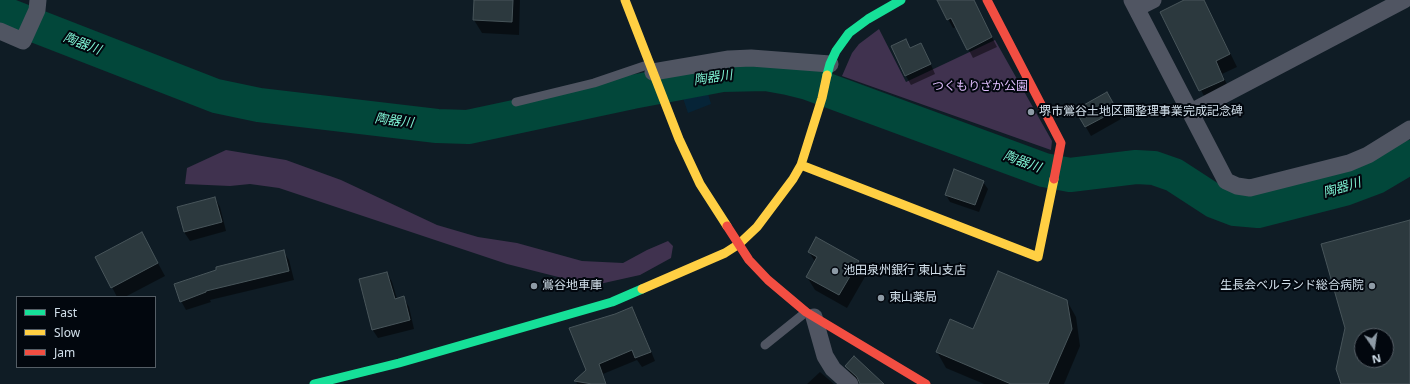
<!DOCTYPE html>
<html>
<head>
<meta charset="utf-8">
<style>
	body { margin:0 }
	#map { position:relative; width:1410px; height:384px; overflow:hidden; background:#0f1c25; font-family:"Noto Sans",sans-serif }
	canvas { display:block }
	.legend { position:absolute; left:16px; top:296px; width:140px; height:72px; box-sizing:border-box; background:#02070e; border:1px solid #555e66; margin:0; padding:5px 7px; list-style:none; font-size:12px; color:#d2e0eb }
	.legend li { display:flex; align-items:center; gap:8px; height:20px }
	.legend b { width:20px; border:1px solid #555e66 }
	.north { position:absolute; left:1354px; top:328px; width:40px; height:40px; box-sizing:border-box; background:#02070e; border:1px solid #555e66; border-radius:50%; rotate:167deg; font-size:11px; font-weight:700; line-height:16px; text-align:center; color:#d2e0eb }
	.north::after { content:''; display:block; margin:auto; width:14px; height:18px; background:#8e9ba6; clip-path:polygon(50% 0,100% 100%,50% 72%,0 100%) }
</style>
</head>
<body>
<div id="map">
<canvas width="1410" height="384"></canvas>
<ul class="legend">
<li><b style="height:5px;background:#16e098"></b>Fast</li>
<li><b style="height:5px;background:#ffcf43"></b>Slow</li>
<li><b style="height:5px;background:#f24e42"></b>Jam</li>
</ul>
<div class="north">N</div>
</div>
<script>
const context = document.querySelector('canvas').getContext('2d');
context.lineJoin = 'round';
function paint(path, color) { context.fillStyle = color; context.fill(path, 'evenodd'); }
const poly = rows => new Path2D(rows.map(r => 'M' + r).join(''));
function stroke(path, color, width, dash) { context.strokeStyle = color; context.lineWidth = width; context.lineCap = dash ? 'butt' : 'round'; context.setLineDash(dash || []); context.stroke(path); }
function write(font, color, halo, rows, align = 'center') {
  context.font = font + ' "Noto Sans","Noto Sans JP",sans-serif'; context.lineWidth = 4; context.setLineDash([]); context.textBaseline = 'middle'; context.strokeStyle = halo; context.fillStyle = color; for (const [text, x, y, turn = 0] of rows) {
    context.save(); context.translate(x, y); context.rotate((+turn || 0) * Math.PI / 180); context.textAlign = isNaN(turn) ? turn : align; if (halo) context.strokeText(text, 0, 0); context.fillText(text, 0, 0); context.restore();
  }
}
paint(poly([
	[707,90,711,104,688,113,682,95]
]), '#062437');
paint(poly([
	[879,29,906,82,995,40,1052,141,1051,150,842,76,852,53,859,44],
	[226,150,286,160,341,180,437,225,478,237,517,243,582,261,623,263,647,250,668,241,673,246,671,258,640,275,604,283,574,281,507,264,279,188,250,184,230,186,185,184,187,168]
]), '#40324f');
paint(poly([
	[475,0,520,0,519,35,482,33,474,20],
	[940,0,973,0,997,47,973,58,957,27,953,28,948,19],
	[1186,0,1204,0,1237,67,1222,74,1231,93,1208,104,1162,12],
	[910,48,926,53,935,74,911,85,906,76],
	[1107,93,1121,119,1091,136,1076,110],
	[983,182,988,189,979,212,950,202,946,195],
	[215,198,220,207,226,231,190,241,184,232,178,208],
	[149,247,165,276,125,297,117,297,112,287],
	[283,251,289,260,294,280,210,300,211,302,186,310,181,301],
	[809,252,858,262,866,275,847,308,815,290,807,277,815,262],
	[387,273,392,282,397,299,403,297,409,307,414,329,378,338,372,329],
	[1067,301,1076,317,1080,346,1064,384,984,384,946,368,937,352,973,330],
	[632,308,637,317,655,361,642,367,637,360,603,374,607,384,577,384,576,381,587,370,616,315],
	[846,366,882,384,860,384,851,375],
	[820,372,834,384,807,384]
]), '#0007');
stroke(poly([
	[0,12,216,96,259,105,437,126,468,127,632,92,722,75,766,74,788,78,808,83,1044,170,1070,175,1136,167,1154,168,1174,175,1214,201,1235,209,1258,211,1344,189,1376,177,1410,157]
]), '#02473a', 34);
const building = poly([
	[474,0,513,0,512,22,473,20,474,0],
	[937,0,974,0,992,37,967,50,951,18,947,20,937,0],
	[1184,0,1204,0,1230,54,1216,61,1224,80,1199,91,1160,12,1184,0],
	[906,39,910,48,921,43,931,64,905,76,891,46,906,39],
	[1107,92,1117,110,1085,127,1075,110,1107,92],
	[954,169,984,181,975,205,945,195,954,169],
	[215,197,222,222,184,232,177,207,215,197],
	[1410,220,1410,384,1341,384,1336,369,1345,328,1321,244,1410,220],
	[1362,336,1386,336,1386,360,1362,360,1362,336],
	[142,232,158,263,111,288,95,257,142,232],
	[816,237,859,261,839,295,806,277,817,257,808,252,816,237],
	[284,250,289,271,206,291,206,292,180,302,174,284,216,270,216,267,284,250],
	[998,271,1067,300,1072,329,1048,384,1011,384,936,352,950,319,973,329,998,271],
	[387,272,395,299,404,296,410,320,372,330,359,279,387,272],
	[632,307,651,352,635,358,632,350,599,364,606,384,592,384,574,381,586,370,569,328,615,314,632,307],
	[854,356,884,384,860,384,857,377,845,366,854,356]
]);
paint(building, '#2c393e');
stroke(building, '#48555a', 1);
stroke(poly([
	[516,102,594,83,650,64],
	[765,345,806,312]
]), '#505562', 9);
stroke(poly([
	[1132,0,1226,181,1237,186,1250,188,1349,163,1368,155,1410,129],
	[1137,8,1153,0],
	[0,31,23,41,37,10,38,0],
	[653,72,729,59,751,58,830,64],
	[1191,112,1404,0],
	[814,317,825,356,833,369,850,384]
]), '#505562', 17);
stroke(poly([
	[827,75,830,64,836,51,849,33,868,19,901,0],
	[314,384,399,363,612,302,642,289]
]), '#16e098', 9);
stroke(poly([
	[625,0,679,139,700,184,727,226],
	[801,165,1038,257,1054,179],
	[642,289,725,253,739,244,757,227,793,179,801,165,822,98,827,75]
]), '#ffcf43', 9);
stroke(poly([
	[987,0,1061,143,1054,179],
	[727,226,749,260,768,280,806,312,926,384]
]), '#f24e42', 9);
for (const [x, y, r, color] of [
	[1031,112,4,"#8e9ba6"],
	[835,271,4,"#8e9ba6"],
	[534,286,4,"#8e9ba6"],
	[1372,286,4,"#8e9ba6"],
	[881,298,4,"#8e9ba6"]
]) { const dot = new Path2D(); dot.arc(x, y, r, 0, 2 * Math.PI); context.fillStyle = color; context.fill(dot); stroke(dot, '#02070e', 1.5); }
write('12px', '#e2bfff', '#02070e', [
	["つくもりざか公園",980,87]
]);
write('12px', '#d2e0eb', '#02070e', [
	["堺市鶯谷土地区画整理事業完成記念碑",1039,112],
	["池田泉州銀行 東山支店",843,271],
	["鴬谷地車庫",542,286],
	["生長会ベルランド総合病院",1364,286,"right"],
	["東山薬局",889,298]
], 'left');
write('italic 13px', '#7ff5d5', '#02070e', [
	["陶器川",82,44,21],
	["陶器川",713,78,-8],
	["陶器川",394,121,7],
	["陶器川",1022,162,20],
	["陶器川",1342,188,-17]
]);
</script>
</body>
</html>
